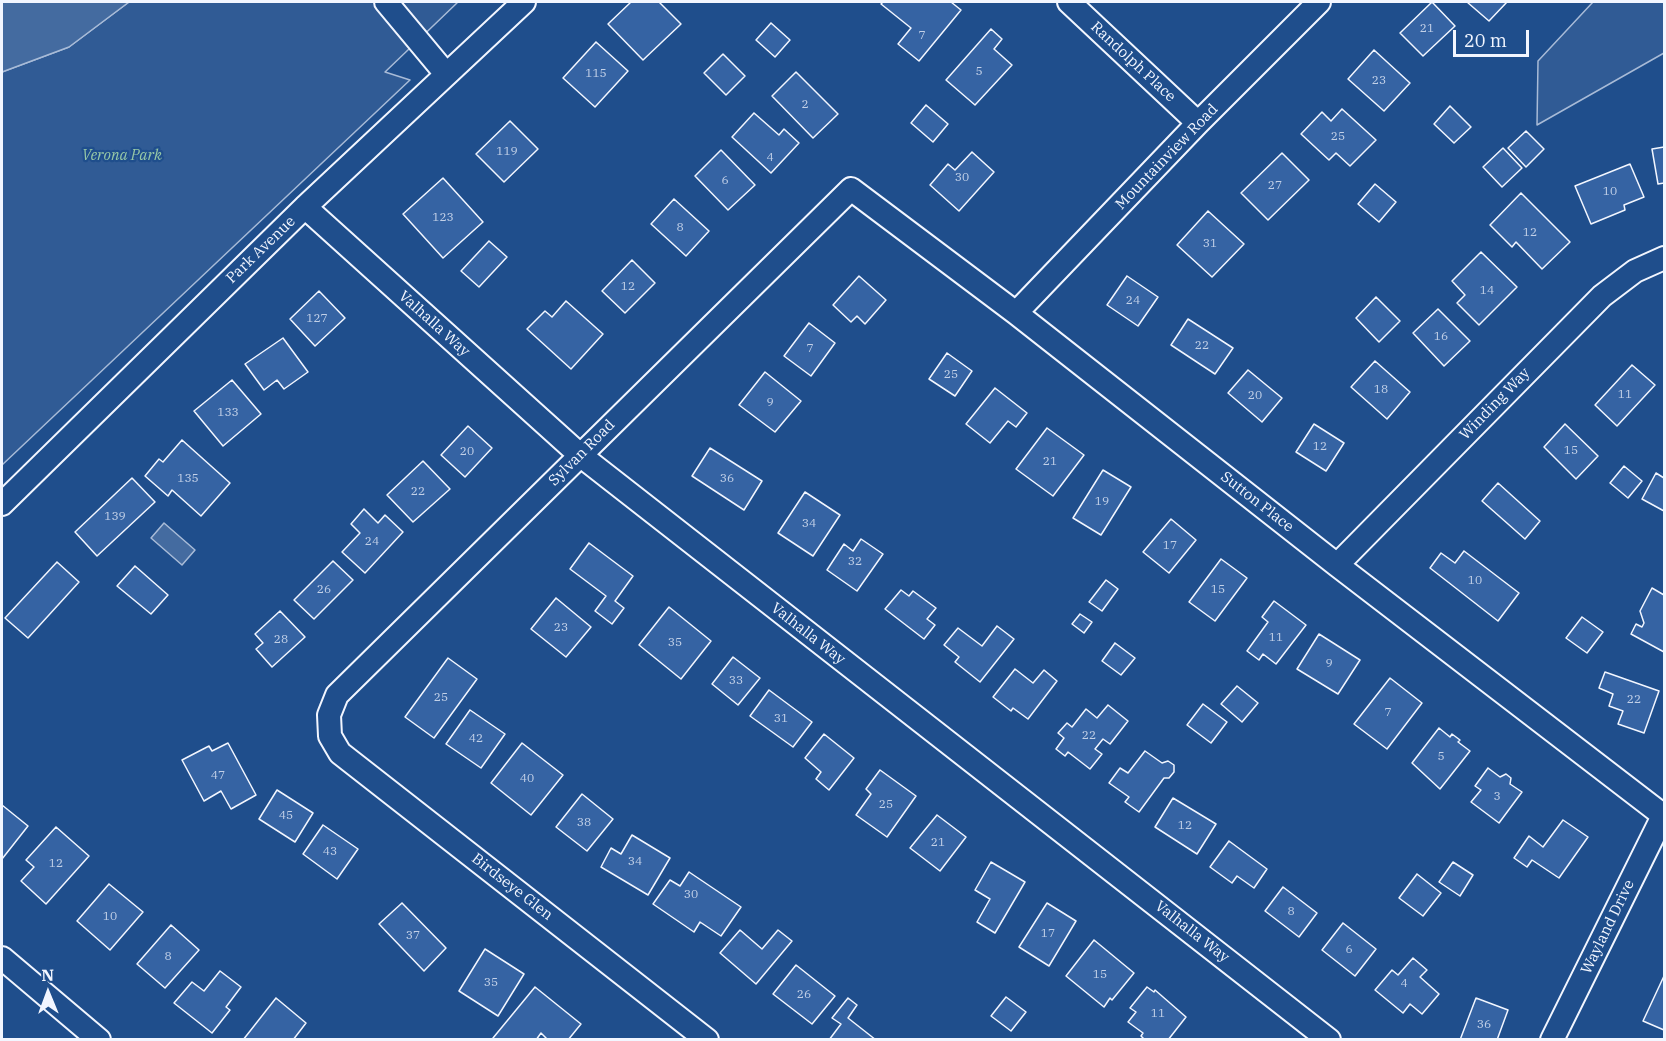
<!DOCTYPE html>
<html>
<head>
<meta charset="utf-8">
<style>
	body { margin:0 }
	#map { position:relative; width:1666px; height:1041px; overflow:hidden; background:#1f4e8c; font-family:"IBM Plex Serif",serif }
	canvas { display:block }
	.frame { position:absolute; inset:0; border:3px solid #f2f6ff; pointer-events:none }
	.north { position:absolute; left:18px; top:963px; width:60px; height:60px; -webkit-text-stroke:4px #1f4e8c; paint-order:stroke; rotate:359deg; font-size:16px; font-weight:700; line-height:24px; text-align:center; color:#f2f6ff }
	.north::after { content:''; display:block; margin:auto; width:21px; height:27px; background:#f2f6ff; clip-path:polygon(50% 0,100% 100%,50% 72%,0 100%) }
	.scale { position:absolute; left:1453px; top:30px; width:76px; height:27px; box-sizing:border-box; border:3px solid #f2f6ff; border-top:0; padding-left:8px; font-size:18px; line-height:21px; white-space:nowrap; color:#f2f6ff; -webkit-text-stroke:4px #1f4e8c; paint-order:stroke }
</style>
</head>
<body>
<div id="map">
<canvas width="1666" height="1041"></canvas>
<div class="frame"></div>
<div class="north">N</div>
<div class="scale">20 m</div>
</div>
<script>
const context = document.querySelector('canvas').getContext('2d');
context.lineJoin = 'round';
function paint(path, color) { context.fillStyle = color; context.fill(path, 'evenodd'); }
const poly = rows => new Path2D(rows.map(r => 'M' + r).join(''));
function stroke(path, color, width, dash) { context.strokeStyle = color; context.lineWidth = width; context.lineCap = dash ? 'butt' : 'round'; context.setLineDash(dash || []); context.stroke(path); }
function write(font, color, halo, rows, align = 'center') {
  context.font = font + ' "IBM Plex Serif",serif'; context.lineWidth = 4.5; context.setLineDash([]); context.textBaseline = 'middle'; context.strokeStyle = halo; context.fillStyle = color; for (const [text, x, y, turn = 0] of rows) {
    context.save(); context.translate(x, y); context.rotate((+turn || 0) * Math.PI / 180); context.textAlign = isNaN(turn) ? turn : align; if (halo) context.strokeText(text, 0, 0); context.fillText(text, 0, 0); context.restore();
  }
}
const green = poly([
	[129,2,458,2,385,72,410,80,2,465,2,72,69,47,129,2],
	[1593,2,1664,2,1664,53,1537,125,1538,61,1593,2]
]);
paint(green, '#305b95');
stroke(green, '#a8bbd7', 1.5);
const water = poly([
	[2,2,129,2,69,47,2,72,2,2],
	[164,523,195,550,182,565,151,538,164,523]
]);
paint(water, '#446ba0');
stroke(water, '#a8bbd7', 1.5);
const building = poly([
	[631,2,659,2,681,24,643,60,608,24,631,2],
	[883,2,951,2,961,10,919,61,898,44,911,28,881,4,883,2],
	[1432,2,1455,26,1423,56,1400,33,1432,2],
	[1467,2,1507,2,1489,21,1467,2],
	[771,23,790,40,775,57,756,40,771,23],
	[991,29,1002,39,994,49,1012,65,975,105,946,80,991,29],
	[596,42,628,71,595,107,563,78,596,42],
	[1374,50,1410,83,1384,111,1348,79,1374,50],
	[723,54,745,76,726,95,704,73,723,54],
	[796,72,838,114,813,138,772,96,796,72],
	[926,105,948,124,933,142,911,123,926,105],
	[1450,106,1471,127,1454,143,1434,124,1450,106],
	[1342,109,1376,140,1350,166,1336,153,1329,160,1301,134,1322,112,1331,121,1342,109],
	[754,113,779,135,784,129,799,143,771,173,732,137,754,113],
	[510,121,538,149,504,182,476,154,510,121],
	[1526,131,1544,149,1526,167,1508,148,1526,131],
	[1664,147,1664,183,1658,184,1652,149,1664,147],
	[1503,148,1522,168,1502,187,1483,167,1503,148],
	[721,150,755,185,728,210,695,176,721,150],
	[972,152,994,172,959,211,930,185,948,164,955,170,972,152],
	[1282,153,1309,180,1268,220,1241,193,1282,153],
	[1630,164,1644,197,1624,205,1625,210,1591,224,1575,186,1630,164],
	[443,178,483,222,443,258,403,214,443,178],
	[1375,184,1396,202,1379,222,1358,204,1375,184],
	[1521,193,1570,242,1542,269,1516,242,1512,247,1490,225,1521,193],
	[674,199,709,231,686,256,651,224,674,199],
	[1208,211,1244,244,1212,277,1177,245,1208,211],
	[489,241,507,257,479,287,461,271,489,241],
	[1481,252,1517,287,1479,325,1457,303,1465,295,1452,281,1481,252],
	[632,260,655,283,625,313,602,291,632,260],
	[859,276,886,300,865,324,857,316,851,322,833,305,859,276],
	[1127,276,1158,297,1138,326,1107,305,1127,276],
	[319,291,345,318,315,346,290,319,319,291],
	[1376,297,1400,321,1379,342,1356,318,1376,297],
	[566,301,603,334,571,369,527,329,545,311,552,317,566,301],
	[1438,309,1470,341,1444,366,1413,333,1438,309],
	[1188,319,1233,348,1215,374,1171,345,1188,319],
	[809,323,835,343,811,376,784,356,809,323],
	[283,338,308,372,284,389,277,380,264,390,245,364,283,338],
	[947,353,972,371,955,396,929,379,947,353],
	[1375,361,1410,392,1387,419,1351,387,1375,361],
	[1632,365,1655,385,1617,426,1595,405,1632,365],
	[1248,370,1282,398,1262,422,1228,393,1248,370],
	[765,372,801,401,775,432,739,405,765,372],
	[232,380,261,414,223,446,194,411,232,380],
	[995,388,1027,413,1016,427,1008,421,990,443,966,424,995,388],
	[1314,424,1344,443,1326,471,1296,452,1314,424],
	[1565,424,1598,456,1576,479,1544,447,1565,424],
	[468,426,492,448,465,477,441,455,468,426],
	[1047,428,1084,455,1053,496,1016,469,1047,428],
	[182,440,230,483,201,516,172,490,168,496,145,476,159,459,163,462,182,440],
	[710,448,762,481,744,510,692,476,710,448],
	[423,461,450,489,413,522,387,495,423,461],
	[1624,466,1642,481,1628,498,1610,483,1624,466],
	[1103,470,1131,487,1101,535,1073,518,1103,470],
	[1656,473,1664,478,1664,511,1642,499,1656,473],
	[132,478,155,502,97,556,75,532,132,478],
	[1498,483,1540,521,1525,539,1482,501,1498,483],
	[805,492,840,515,813,556,778,533,805,492],
	[364,509,378,523,385,515,403,532,365,573,342,552,360,533,351,524,364,509],
	[1171,519,1196,540,1169,573,1143,552,1171,519],
	[861,539,883,554,857,591,827,570,844,544,853,551,861,539],
	[589,543,633,576,615,601,624,608,612,624,595,611,606,596,570,569,589,543],
	[1464,551,1519,593,1498,621,1430,568,1441,553,1455,563,1464,551],
	[1221,559,1247,578,1215,621,1189,602,1221,559],
	[333,561,353,580,314,619,294,600,333,561],
	[57,562,79,582,28,638,5,618,57,562],
	[135,566,168,595,151,614,117,586,135,566],
	[1106,580,1118,589,1102,611,1089,602,1106,580],
	[1652,588,1664,595,1664,652,1631,634,1636,624,1642,627,1644,623,1640,611,1652,588],
	[901,590,909,596,913,591,936,608,927,619,935,625,924,639,885,609,901,590],
	[556,598,591,627,566,657,531,629,556,598],
	[1274,601,1306,625,1276,664,1263,654,1259,660,1247,651,1268,622,1262,617,1274,601],
	[669,607,711,641,681,679,639,645,669,607],
	[280,611,305,637,272,667,256,649,263,643,255,634,280,611],
	[1080,614,1092,622,1084,633,1072,624,1080,614],
	[1582,617,1603,632,1587,653,1566,638,1582,617],
	[997,626,1014,639,980,682,955,662,959,657,944,645,958,628,982,646,997,626],
	[1319,634,1360,660,1338,694,1297,669,1319,634],
	[1115,643,1135,658,1121,675,1102,661,1115,643],
	[733,657,760,678,738,705,712,684,733,657],
	[448,658,477,679,434,738,405,717,448,658],
	[1015,669,1033,683,1044,670,1057,681,1028,719,1013,708,1011,711,993,697,1015,669],
	[1605,672,1659,691,1644,733,1618,724,1623,711,1609,706,1613,694,1599,688,1605,672],
	[1390,678,1422,703,1387,749,1354,724,1390,678],
	[1237,686,1258,703,1242,722,1221,704,1237,686],
	[769,690,812,722,793,747,750,716,769,690],
	[1203,704,1227,722,1211,743,1187,725,1203,704],
	[1108,705,1128,721,1110,744,1103,739,1095,749,1102,754,1090,769,1068,752,1065,756,1056,749,1064,738,1058,733,1067,723,1072,727,1086,709,1097,718,1108,705],
	[470,710,505,734,481,768,446,744,470,710],
	[1439,728,1450,737,1452,734,1460,740,1458,742,1470,751,1440,789,1412,763,1439,728],
	[824,734,854,758,829,790,816,779,821,772,805,758,824,734],
	[228,743,256,795,231,809,221,791,204,801,182,760,209,746,212,751,228,743],
	[522,743,563,775,531,815,491,783,522,743],
	[1145,751,1162,763,1168,761,1174,765,1174,772,1169,778,1164,778,1139,812,1125,802,1129,797,1109,783,1120,768,1128,773,1145,751],
	[1488,768,1500,777,1506,774,1511,778,1510,784,1522,792,1499,823,1471,802,1481,790,1475,786,1488,768],
	[880,770,916,796,887,837,856,815,871,794,866,789,880,770],
	[277,790,313,813,295,842,259,819,277,790],
	[582,794,613,819,587,851,556,827,582,794],
	[1173,798,1216,824,1197,854,1155,827,1173,798],
	[2,805,28,826,2,859,2,805],
	[937,815,966,837,940,871,910,848,937,815],
	[1563,820,1588,837,1559,878,1532,860,1527,867,1514,858,1529,836,1543,847,1563,820],
	[323,825,358,849,337,879,303,854,323,825],
	[56,827,89,856,46,904,21,881,34,867,26,860,56,827],
	[632,835,670,858,648,895,601,867,611,848,621,854,632,835],
	[1229,841,1267,869,1254,888,1237,876,1232,883,1210,867,1229,841],
	[991,862,1025,882,995,933,977,922,990,899,975,890,991,862],
	[1453,862,1473,875,1460,896,1439,882,1453,862],
	[689,872,741,907,721,936,700,922,694,932,653,904,670,880,680,886,689,872],
	[1417,874,1441,893,1423,916,1399,898,1417,874],
	[109,884,143,912,110,950,77,921,109,884],
	[1283,887,1317,913,1299,937,1265,911,1283,887],
	[402,903,446,948,424,971,379,924,402,903],
	[1047,903,1076,921,1049,966,1019,947,1047,903],
	[1343,923,1376,949,1355,976,1322,950,1343,923],
	[171,925,199,950,165,988,137,964,171,925],
	[740,930,762,949,778,930,792,941,756,984,720,953,740,930],
	[1094,940,1134,973,1112,1000,1110,998,1104,1007,1066,976,1094,940],
	[485,949,524,974,498,1016,459,991,485,949],
	[1413,958,1427,970,1420,977,1439,994,1422,1014,1410,1004,1403,1013,1375,990,1392,970,1398,975,1413,958],
	[796,965,835,996,812,1024,773,994,796,965],
	[220,971,241,987,226,1007,230,1010,212,1033,174,1003,192,982,204,991,220,971],
	[1664,976,1664,1030,1643,1021,1664,976],
	[535,987,581,1024,568,1040,548,1040,541,1033,536,1040,495,1040,493,1038,535,987],
	[1147,987,1154,992,1155,990,1186,1017,1168,1040,1145,1040,1141,1036,1143,1033,1128,1022,1136,1012,1130,1008,1147,987],
	[1006,997,1026,1012,1011,1031,991,1016,1006,997],
	[276,998,306,1023,293,1040,243,1040,276,998],
	[848,998,857,1005,848,1018,876,1040,829,1040,841,1024,832,1018,848,998],
	[1476,998,1508,1010,1497,1040,1460,1040,1476,998]
]);
paint(building, '#3563a3');
stroke(building, '#f2f6ff', 1.5);
const minor = poly([
	[386,2,446,74],
	[1069,2,1198,123],
	[305,207,580,455,1329,1040],
	[1016,313,1198,123,1319,2],
	[2,504,305,207,524,2],
	[1337,565,1602,296,1635,271,1664,258],
	[2,958,99,1040],
	[707,1040,340,753,330,736,329,715,337,695,851,189,1016,313,1337,565,1664,816],
	[1552,1040,1664,814]
]);
stroke(minor, '#f2f6ff', 26);
stroke(minor, '#1f4e8c', 22);
write('12px', '#c3d1e8', null, [
	["21",1427,29],
	["7",922,36],
	["5",979,72],
	["115",596,74],
	["23",1379,81],
	["2",805,105],
	["25",1338,137],
	["119",507,152],
	["4",770,158],
	["30",962,178],
	["6",725,181],
	["27",1275,186],
	["10",1610,192],
	["123",443,218],
	["8",680,228],
	["12",1530,233],
	["31",1210,244],
	["12",628,287],
	["14",1487,291],
	["24",1133,301],
	["127",317,319],
	["16",1441,337],
	["22",1202,346],
	["7",810,349],
	["25",951,375],
	["18",1381,390],
	["11",1625,395],
	["20",1255,396],
	["9",770,403],
	["133",228,413],
	["12",1320,447],
	["15",1571,451],
	["20",467,452],
	["21",1050,462],
	["135",188,479],
	["36",727,479],
	["22",418,492],
	["19",1102,502],
	["139",115,517],
	["34",809,524],
	["24",372,542],
	["17",1170,546],
	["32",855,562],
	["10",1475,581],
	["26",324,590],
	["15",1218,590],
	["23",561,628],
	["11",1276,638],
	["28",281,640],
	["35",675,643],
	["9",1329,664],
	["33",736,681],
	["25",441,698],
	["22",1634,700],
	["7",1388,713],
	["31",781,719],
	["22",1089,736],
	["42",476,739],
	["5",1441,757],
	["47",218,776],
	["40",527,779],
	["3",1497,797],
	["25",886,805],
	["45",286,816],
	["38",584,823],
	["12",1185,826],
	["21",938,843],
	["43",330,852],
	["34",635,862],
	["12",56,864],
	["30",691,895],
	["8",1291,912],
	["10",110,917],
	["17",1048,934],
	["37",413,936],
	["6",1349,950],
	["8",168,957],
	["15",1100,975],
	["35",491,983],
	["4",1404,984],
	["26",804,995],
	["11",1158,1014],
	["36",1484,1025]
]);
write('15px', '#f2f6ff', '#1f4e8c', [
	["Randolph Place",1133,62,43],
	["Mountainview Road",1167,157,-46],
	["Park Avenue",261,250,-44],
	["Valhalla Way",434,324,42],
	["Winding Way",1495,404,-46],
	["Sylvan Road",582,453,-45],
	["Sutton Place",1257,502,38],
	["Valhalla Way",808,634,38],
	["Birdseye Glen",512,887,38],
	["Wayland Drive",1608,927,-64],
	["Valhalla Way",1192,932,38]
]);
write('italic 15px', '#97c8a6', '#1f4e8c', [
	["Verona Park",122,156]
]);
</script>
</body>
</html>
